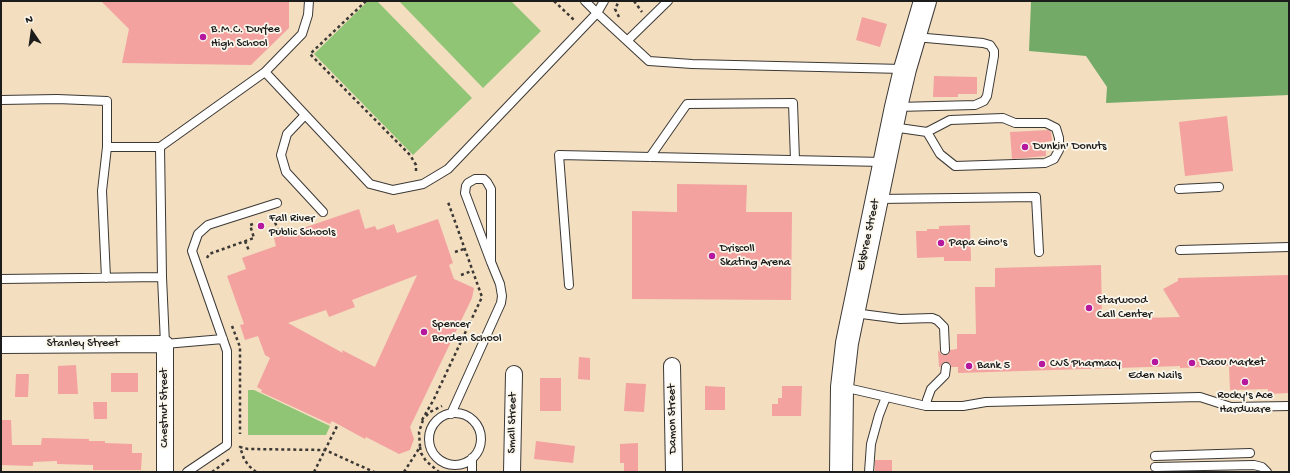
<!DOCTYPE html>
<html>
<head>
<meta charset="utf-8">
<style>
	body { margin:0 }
	#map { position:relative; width:1290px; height:473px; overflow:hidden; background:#f3dec0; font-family:"Gochi Hand",sans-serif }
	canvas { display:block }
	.frame { position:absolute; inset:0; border:2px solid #1c1c1c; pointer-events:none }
	.north { position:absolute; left:12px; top:12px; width:40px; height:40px; -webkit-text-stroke:3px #fbf7ec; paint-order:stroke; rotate:347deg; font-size:11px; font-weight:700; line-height:16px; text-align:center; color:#1c1c1c }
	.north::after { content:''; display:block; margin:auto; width:14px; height:18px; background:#1c1c1c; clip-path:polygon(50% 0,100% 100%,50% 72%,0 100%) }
</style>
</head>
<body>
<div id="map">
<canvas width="1290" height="473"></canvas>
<div class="frame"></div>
<div class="north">N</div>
</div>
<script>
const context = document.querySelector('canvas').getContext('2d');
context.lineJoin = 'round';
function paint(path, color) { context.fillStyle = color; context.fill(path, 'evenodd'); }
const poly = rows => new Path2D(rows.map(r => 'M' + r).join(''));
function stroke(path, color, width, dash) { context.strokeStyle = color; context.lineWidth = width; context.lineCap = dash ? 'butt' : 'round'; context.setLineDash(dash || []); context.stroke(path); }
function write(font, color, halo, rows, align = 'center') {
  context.font = font + ' "Gochi Hand",sans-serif'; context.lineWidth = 3.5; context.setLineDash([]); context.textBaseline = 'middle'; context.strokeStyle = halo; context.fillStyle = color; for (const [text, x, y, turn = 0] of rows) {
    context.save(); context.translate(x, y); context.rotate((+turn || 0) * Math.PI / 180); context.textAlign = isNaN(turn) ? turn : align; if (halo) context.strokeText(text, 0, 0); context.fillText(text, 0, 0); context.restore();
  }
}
paint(poly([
	[368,1,377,1,472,98,413,155,314,54],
	[399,1,511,1,541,31,483,88],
	[248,390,254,390,330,426,326,435,248,435]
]), '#90c576');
paint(poly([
	[1033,1,1289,1,1289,95,1106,103,1107,87,1086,56,1029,51,1031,2]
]), '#74aa67');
paint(poly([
	[101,1,289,1,289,28,251,65,122,63,129,29],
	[862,17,887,24,880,47,856,40],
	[934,76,977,77,977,94,958,94,958,97,933,97],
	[1227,116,1233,171,1185,176,1179,122],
	[1049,130,1051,132,1052,141,1045,142,1046,156,1012,159,1010,132],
	[677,184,747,185,746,212,792,212,791,300,632,299,632,211,677,212],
	[359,209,365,229,375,226,377,230,394,224,397,233,438,219,453,263,449,265,454,279,474,288,472,298,410,427,414,439,410,450,399,454,366,437,365,439,332,421,330,424,261,392,262,390,257,387,270,358,265,355,258,336,245,340,240,325,244,324,227,276,246,269,242,258,276,246,274,238],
	[417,275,375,367,342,350,343,353,288,323,326,310,329,317,355,307,352,300],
	[970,225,971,261,944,261,944,257,917,258,916,231,927,231,927,229,939,229,939,226],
	[1101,265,1102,319,1180,317,1163,289,1178,281,1178,278,1289,275,1289,393,1268,394,1268,389,1230,390,1229,366,1180,368,1180,366,958,373,958,367,951,367,950,363,946,362,944,362,940,367,939,367,938,350,942,355,948,355,950,350,957,349,957,334,976,334,975,287,995,287,995,268],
	[579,357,590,358,590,380,578,379],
	[76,365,78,394,58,394,58,366],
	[111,373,138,373,138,392,111,392],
	[16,374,29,374,28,397,15,397],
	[540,378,561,378,561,411,540,411],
	[626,383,646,384,644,412,624,411],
	[705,386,725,387,725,410,705,410],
	[782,386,802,386,801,416,772,416,772,404,778,404,778,398,782,398],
	[93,402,107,402,107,419,94,419],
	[1,420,11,420,12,445,41,445,42,438,89,439,89,441,105,441,105,443,132,444,132,453,142,453,141,470,93,470,93,465,57,464,57,461,33,462,33,466,1,465],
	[536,441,575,446,573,463,534,459],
	[638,443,638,472,624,472,624,463,620,463,620,444],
	[875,460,892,460,892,472,875,472]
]), '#f3a29f');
const lane = poly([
	[309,1,308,15,302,34,265,72,370,184,393,190,423,184,448,169,597,13,649,61,692,64,903,69],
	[585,1,597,13,604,1],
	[628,40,668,1],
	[1,100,57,99,107,101,107,147,160,147],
	[897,107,975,105,984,101,987,96,994,56,994,51,990,45,983,43,915,37],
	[305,115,287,134,281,155,286,172,323,212],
	[892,127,927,132,950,120,1003,118,1015,123,1046,123,1056,128,1059,138,1059,150,1054,159,1045,163,955,166,940,154,927,132],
	[650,157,687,104,793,103,795,160],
	[1179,189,1219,187],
	[878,199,1036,197,1039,252],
	[1180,250,1289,247],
	[162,277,160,147,265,72],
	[106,278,102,191,107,147],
	[1,279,162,277,165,344,223,339],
	[569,285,559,155,883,162],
	[854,313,900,319,932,318,937,320,944,327,945,350],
	[843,387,926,406,963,406,986,402,1200,397,1231,407,1289,406],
	[926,406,927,400,931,389,945,375,946,367],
	'429 439a26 26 0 1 1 52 0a26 26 0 1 1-52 0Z',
	[451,414,501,303,502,296,500,284,491,262,465,193,466,186,468,183,475,179,484,179,487,182,491,189,491,262],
	[1155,456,1250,453],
	[472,458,472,472],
	[1155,467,1254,465,1262,467,1267,472],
	[187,472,227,445,227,351,192,251,198,234,208,225,277,203],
	[869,472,871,444,879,415,886,397]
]);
const street = poly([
	[1,345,165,344,165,472],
	[672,366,674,472],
	[512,472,514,374]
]);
const secondary = poly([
	[841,472,842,387,847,343,896,107,905,69,925,1]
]);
stroke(lane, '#3c3935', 10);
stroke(street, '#3c3935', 18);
stroke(secondary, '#3c3935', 24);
stroke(poly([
	[366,1,310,54,410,155,416,165,416,174],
	[554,1,574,20],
	[634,1,642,12],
	[619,17,615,9,619,1],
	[273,217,278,230],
	[245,241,249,251],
	[455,252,464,249],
	[207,258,209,254,254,238,250,225,253,224],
	[461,275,472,271],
	[232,326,240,347,240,434],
	[426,416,430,412,442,406],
	[422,420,434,399,482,297,448,202],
	[420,447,421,453,426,461,439,472],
	[212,472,231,458],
	[256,472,249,466,244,459,240,447,248,449,325,450,374,472],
	[314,472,337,426],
	[404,472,420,447,419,432,423,420]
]), '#3c3935', 2.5, [3, 3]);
stroke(lane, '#fff', 8);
stroke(street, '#fff', 16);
stroke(secondary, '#fff', 22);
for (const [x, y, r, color] of [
	[203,37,4,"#b5179e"],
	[1025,147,4,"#b5179e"],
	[261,226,4,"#b5179e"],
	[941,243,4,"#b5179e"],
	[712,256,4,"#b5179e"],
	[1089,308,4,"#b5179e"],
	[424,332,4,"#b5179e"],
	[1155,362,4,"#b5179e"],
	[1192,363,4,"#b5179e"],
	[1042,364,4,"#b5179e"],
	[969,366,4,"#b5179e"],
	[1245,382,4,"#b5179e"]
]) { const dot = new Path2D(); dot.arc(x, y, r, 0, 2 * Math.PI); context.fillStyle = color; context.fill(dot); stroke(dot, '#fbf7ec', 1.5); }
write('12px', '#1c1c1c', '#fbf7ec', [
	["B.M.C. Durfee",211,30],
	["High School",211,44],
	["Dunkin' Donuts",1033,147],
	["Fall River",269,219],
	["Public Schools",269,233],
	["Papa Gino's",949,243],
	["Driscoll",720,249],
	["Skating Arena",720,263],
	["Starwood",1097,301],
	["Call Center",1097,315],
	["Spencer",432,325],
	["Borden School",432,339],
	["Daou Market",1200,363],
	["CVS Pharmacy",1050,364],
	["Bank 5",977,366],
	["Eden Nails",1155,376,"center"],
	["Rocky's Ace",1245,396,"center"],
	["Hardware",1245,410,"center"]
], 'left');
write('12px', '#1c1c1c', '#fbf7ec', [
	["Elsbree Street",869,235,-78],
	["Stanley Street",83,344],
	["Chestnut Street",165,408,-90],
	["Damon Street",673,419,-91],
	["Small Street",513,423,-89]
]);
</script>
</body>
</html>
